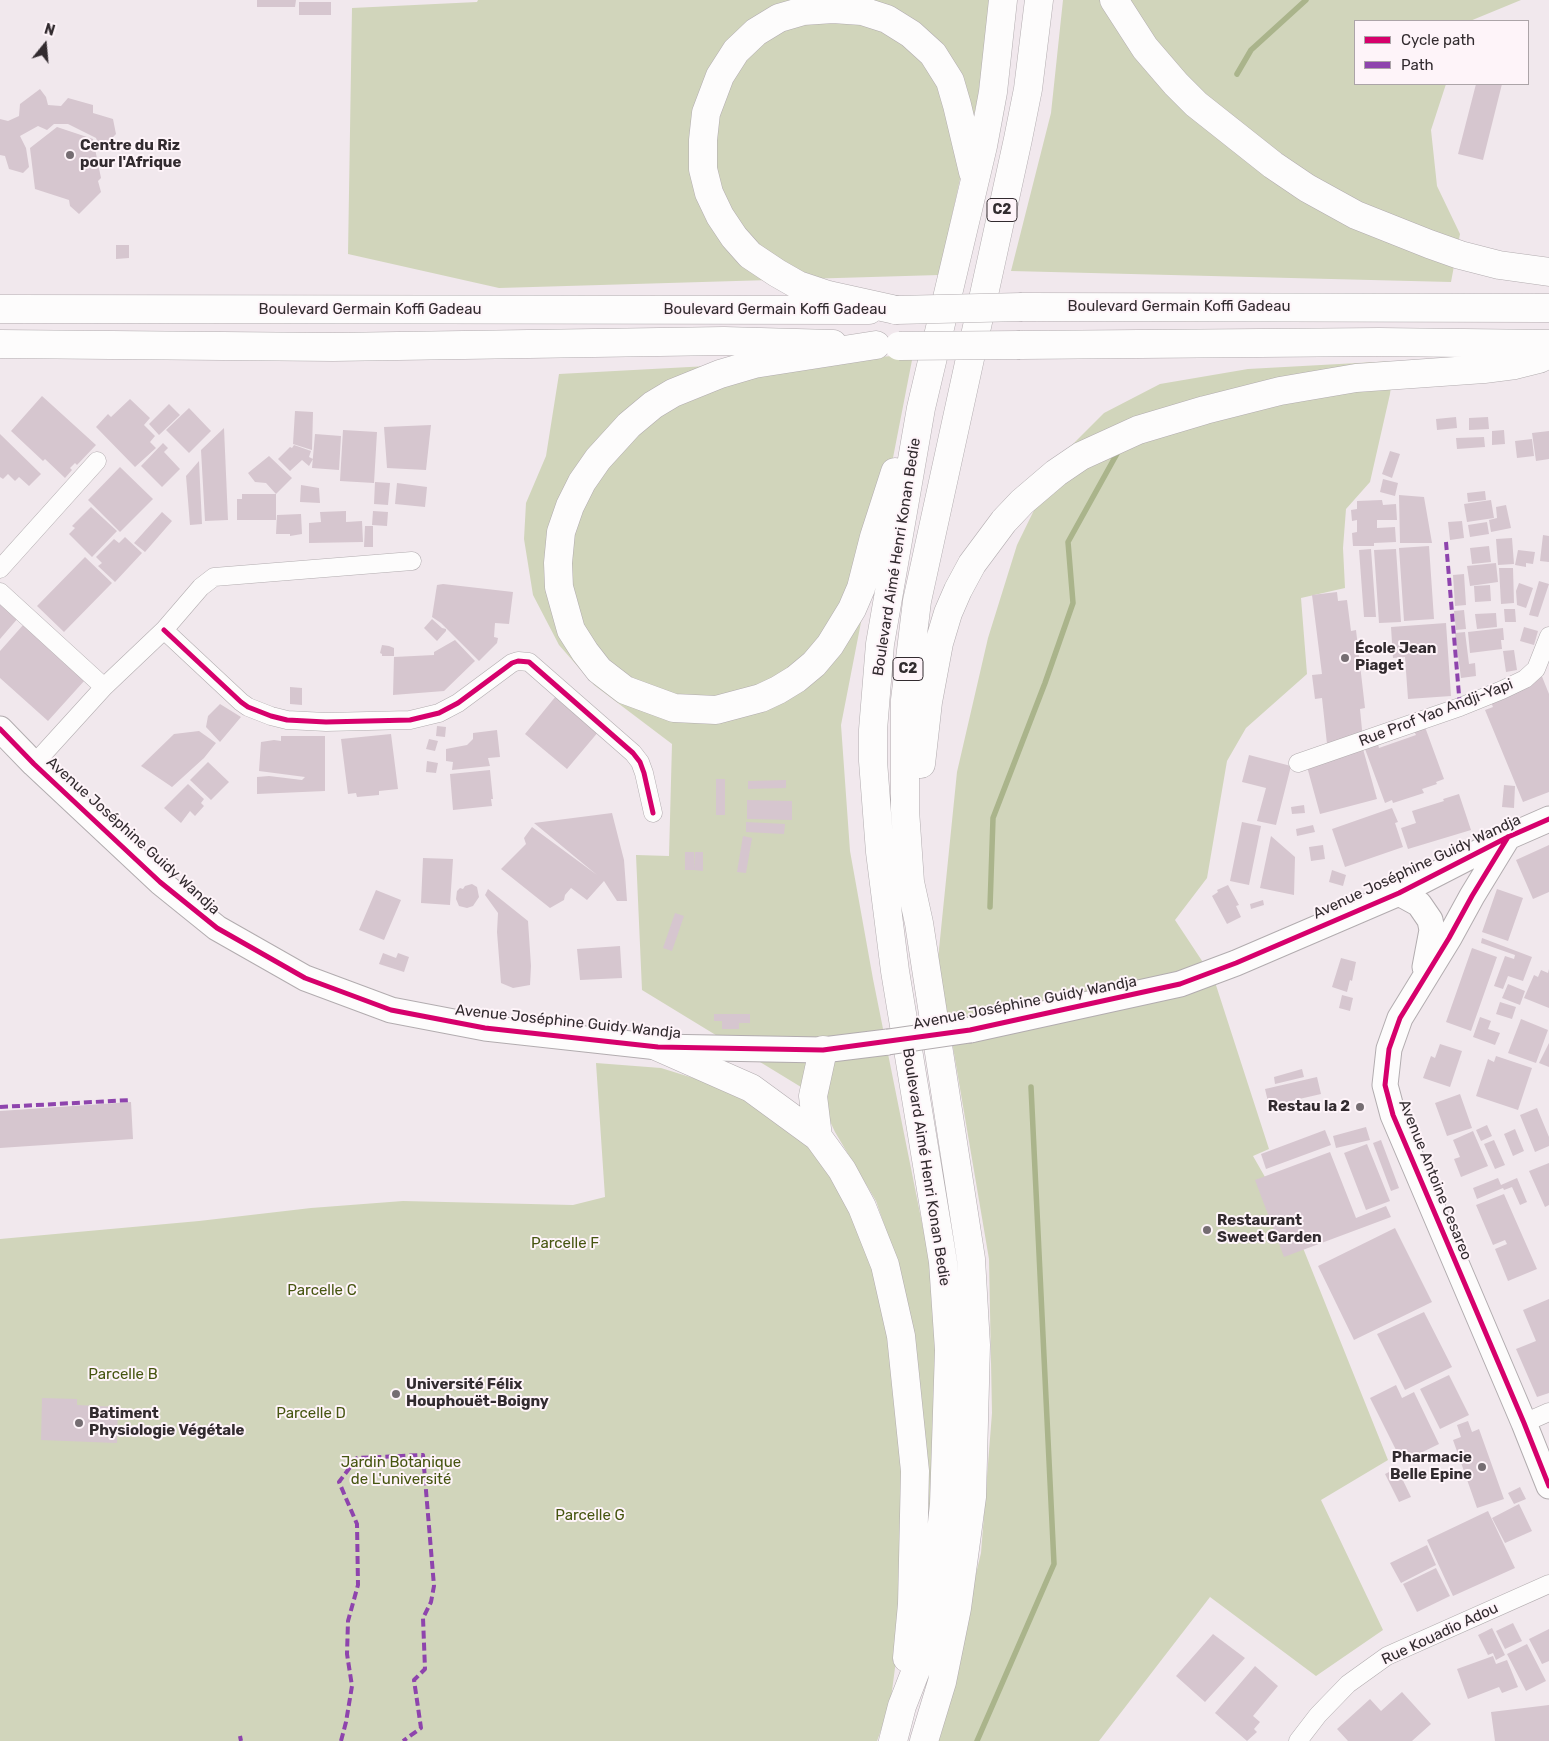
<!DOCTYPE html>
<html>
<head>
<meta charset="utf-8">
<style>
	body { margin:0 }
	#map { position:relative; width:1549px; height:1741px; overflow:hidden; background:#f1e8ed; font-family:Rubik,sans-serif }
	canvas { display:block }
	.legend { position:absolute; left:1354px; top:20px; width:175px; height:65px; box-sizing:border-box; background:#fef4f9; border:1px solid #aca4a8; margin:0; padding:6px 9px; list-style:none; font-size:15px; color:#322b2f }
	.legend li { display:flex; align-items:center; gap:10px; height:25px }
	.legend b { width:25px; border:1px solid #aca4a8 }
	.north { position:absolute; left:20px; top:20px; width:50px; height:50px; -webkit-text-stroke:4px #fef4f9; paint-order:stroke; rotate:17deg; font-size:14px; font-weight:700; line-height:20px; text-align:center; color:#322b2f }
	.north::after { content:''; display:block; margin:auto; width:18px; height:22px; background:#322b2f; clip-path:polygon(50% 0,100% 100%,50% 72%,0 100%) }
</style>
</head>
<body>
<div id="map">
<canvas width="1549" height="1741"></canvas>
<ul class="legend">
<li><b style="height:6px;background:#d6006c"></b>Cycle path</li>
<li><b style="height:6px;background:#8e44ad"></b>Path</li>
</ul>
<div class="north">N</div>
</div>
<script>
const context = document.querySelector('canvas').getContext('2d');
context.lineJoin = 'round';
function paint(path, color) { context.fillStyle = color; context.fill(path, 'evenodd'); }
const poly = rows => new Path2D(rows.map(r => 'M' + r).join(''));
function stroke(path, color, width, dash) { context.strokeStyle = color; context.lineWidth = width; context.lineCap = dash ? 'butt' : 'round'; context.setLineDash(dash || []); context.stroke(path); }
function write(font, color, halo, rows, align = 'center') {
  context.font = font + ' Rubik,sans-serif'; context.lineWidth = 4; context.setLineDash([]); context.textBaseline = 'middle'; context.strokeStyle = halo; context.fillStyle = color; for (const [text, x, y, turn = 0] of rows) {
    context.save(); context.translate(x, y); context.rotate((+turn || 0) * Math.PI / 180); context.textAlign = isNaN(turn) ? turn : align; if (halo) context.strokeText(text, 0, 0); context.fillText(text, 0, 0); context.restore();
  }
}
paint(poly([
	[478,0,991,0,978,97,939,275,499,288,348,254,352,8,477,2],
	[1063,0,1521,0,1470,21,1355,21,1355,84,1446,84,1431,130,1437,186,1460,234,1451,282,1011,271,1051,113],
	[913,355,841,725,850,851,873,979,930,1263,939,1413,926,1546,897,1262,876,1201,835,1132,819,1098,642,990,636,855,669,856,672,744,594,685,559,645,533,595,524,539,526,503,546,456,559,374],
	[1394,361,1390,394,1370,482,1346,509,1343,548,1345,588,1301,598,1307,674,1246,728,1227,761,1207,878,1175,920,1214,979,1269,1149,1253,1156,1297,1233,1388,1460,1321,1500,1383,1630,1316,1676,1210,1597,1099,1741,932,1741,949,1684,981,1553,992,1413,989,1259,938,959,957,772,988,638,1017,545,1060,457,1104,413,1160,384,1248,369],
	[596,1063,661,1068,748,1095,812,1148,853,1211,875,1270,889,1337,905,1473,903,1607,890,1706,877,1741,0,1741,0,1239,199,1221,311,1208,403,1201,573,1205,605,1197]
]), '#d1d5bb');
stroke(poly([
	[1237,74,1251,50,1306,0],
	[990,907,993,818,1045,683,1073,603,1068,542,1119,450],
	[977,1741,1054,1564,1031,1087]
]), '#aab48b', 5.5);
paint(poly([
	[257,0,296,0,295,7,257,7],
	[299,2,331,2,331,15,299,15],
	[1476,84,1502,84,1483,160,1458,154],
	[40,89,46,97,48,105,61,106,68,98,93,105,93,113,113,119,116,134,101,150,96,138,68,124,54,124,47,130,38,126,20,136,26,148,29,167,23,173,9,169,5,156,0,155,0,119,8,121,19,116,20,104],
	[57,127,93,139,101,178,98,181,101,192,79,214,70,206,69,200,35,189,30,148],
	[116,245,129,245,129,258,116,259],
	[42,396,96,445,77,465,75,463,70,468,72,470,65,478,45,459,43,461,11,431],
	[130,399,150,418,144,425,155,436,150,442,156,448,135,467,96,427,108,414,111,417],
	[169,404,180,415,159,435,149,424],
	[189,408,211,431,189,453,166,430],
	[295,411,313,412,312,450,293,444],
	[1456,417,1457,428,1437,430,1436,419],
	[1488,417,1489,429,1469,430,1469,418],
	[431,425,426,470,387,468,384,427],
	[224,428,228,520,205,521,201,450],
	[343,430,377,432,374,483,340,481],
	[1504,430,1505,444,1492,445,1492,431],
	[1549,431,1549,459,1536,461,1532,433],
	[0,434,41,474,29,486,19,477,15,481,8,474,3,479,0,477],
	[315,434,341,436,339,470,312,468],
	[1484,437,1485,447,1457,449,1456,438],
	[1532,439,1534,456,1517,458,1515,441],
	[163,443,168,448,164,452,180,469,162,487,141,466],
	[294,445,311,451,309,457,313,459,309,466,302,460,290,471,278,459,290,447,292,448],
	[1390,451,1400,454,1392,478,1382,474],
	[269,456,292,478,276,494,266,483,255,482,248,473],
	[199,461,202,524,190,525,186,476],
	[120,467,153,499,120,532,88,500],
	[1383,479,1398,483,1395,496,1380,492],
	[375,482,390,483,388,505,374,504],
	[397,483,427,487,425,507,395,504],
	[301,485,319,488,320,503,300,502],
	[1485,491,1486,500,1468,502,1467,493],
	[242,494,276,494,276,520,237,520,237,499,242,499],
	[1399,495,1424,497,1432,543,1400,543],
	[1382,500,1383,505,1396,504,1397,520,1377,520,1377,528,1395,527,1396,542,1374,543,1374,546,1353,546,1352,533,1357,532,1357,520,1352,521,1351,510,1357,509,1357,501],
	[1491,500,1494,518,1467,522,1464,504],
	[1506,505,1511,528,1491,532,1489,520,1497,518,1496,507],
	[91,507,117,531,92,557,69,534,75,528,72,526],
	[346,511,346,522,362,521,363,542,309,543,309,523,321,522,320,512],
	[373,511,388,512,387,526,372,525],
	[162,512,172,521,145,552,134,543],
	[301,514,302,534,290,536,290,534,276,534,277,515],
	[1462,521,1464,538,1450,540,1448,522],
	[1487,522,1489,534,1470,537,1468,525],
	[365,526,373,526,373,547,364,547],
	[1543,535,1549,536,1549,562,1540,561],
	[125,537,142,553,115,582,98,566,102,563,96,557,114,539,119,543],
	[1512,538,1514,564,1498,565,1496,539],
	[1429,546,1434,619,1404,621,1399,548],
	[1489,546,1491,562,1472,564,1470,548],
	[1371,549,1376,617,1364,617,1359,550],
	[1396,549,1401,622,1379,623,1374,550],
	[1518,550,1535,552,1533,564,1526,563,1526,567,1515,565],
	[85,557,112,583,64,632,37,606],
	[1496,563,1498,582,1470,586,1467,566],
	[1499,568,1513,568,1514,603,1501,604],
	[1464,574,1466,605,1455,606,1453,575],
	[1539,581,1549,584,1538,617,1529,615],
	[1519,583,1533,588,1526,608,1517,605,1516,591],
	[443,584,513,592,509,624,495,623,494,637,498,638,497,643,479,661,441,623,432,617,437,585],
	[1490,585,1491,601,1475,602,1474,586],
	[1337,592,1338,601,1347,600,1351,631,1356,630,1365,708,1360,709,1363,740,1327,744,1322,698,1315,699,1312,675,1322,674,1312,595],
	[0,600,19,617,0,639],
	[1504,609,1515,609,1516,622,1505,622],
	[1464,610,1466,629,1456,630,1454,611],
	[1496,613,1497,627,1477,629,1475,614],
	[432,619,442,628,446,629,446,631,437,641,424,628],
	[1446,623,1451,696,1408,699,1405,657,1393,658,1391,627],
	[24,624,85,680,48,721,0,678,0,651],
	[1524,627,1538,631,1534,645,1520,641],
	[1503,628,1504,640,1501,640,1502,649,1470,653,1468,632],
	[1465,632,1469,664,1475,663,1476,676,1461,678,1455,633],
	[455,640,475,661,444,691,393,695,394,657,434,655,434,652],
	[382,645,389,646,394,648,394,656,382,656,382,654,380,653],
	[1514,650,1517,670,1506,672,1503,651],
	[1541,674,1549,694,1549,792,1523,802,1485,710,1493,707,1490,700],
	[290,687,302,688,302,705,290,704],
	[556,696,599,731,567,769,525,734],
	[220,704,241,717,220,742,206,727,208,716],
	[437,726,446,727,445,737,436,736],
	[1425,727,1444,779,1436,782,1437,784,1422,789,1424,793,1393,803,1392,800,1385,803,1365,749,1378,744,1379,748,1416,735,1414,731],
	[497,730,500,757,488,758,490,766,452,770,453,762,446,761,446,749,467,745,473,739,473,733],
	[199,731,216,743,204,758,172,787,141,766,174,734],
	[391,734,398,789,379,791,379,795,357,797,356,793,348,794,341,739],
	[281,736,325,736,325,791,257,794,257,777,269,776,302,780,305,777,259,771,261,742,274,740,281,741],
	[429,739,438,741,435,751,426,749],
	[1363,749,1377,799,1320,814,1306,763],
	[1249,755,1291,766,1276,825,1257,821,1266,788,1242,782],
	[427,761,438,763,436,773,426,772],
	[208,762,229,782,211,800,190,780],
	[490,770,493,799,491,799,492,806,453,810,450,774],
	[716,779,725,779,725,815,716,815],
	[786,780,786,788,748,789,748,781],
	[188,784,204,799,201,803,204,806,195,816,190,811,181,823,164,808],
	[1504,785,1515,786,1514,808,1502,807],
	[1459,794,1471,830,1408,849,1401,828,1416,823,1412,811,1444,801,1443,799],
	[747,800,792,801,792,820,747,819],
	[1304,805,1305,813,1292,814,1291,807],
	[1392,808,1398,822,1395,823,1403,847,1345,867,1332,829],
	[612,813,624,860,627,901,617,901,604,881,587,900,571,888,565,895,564,900,550,908,501,869,526,844,524,838,532,827,597,875,534,823],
	[746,822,785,824,784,834,746,832],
	[1242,822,1261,826,1249,885,1230,881],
	[1313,825,1315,832,1297,836,1296,829],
	[743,836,752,838,746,873,737,872],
	[1271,836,1295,857,1294,895,1260,888],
	[1323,845,1325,859,1311,861,1309,847],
	[1549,845,1549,892,1533,899,1516,860],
	[685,852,694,852,694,870,685,870],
	[695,852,703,852,703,871,694,870],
	[423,858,453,859,450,905,421,903],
	[1332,870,1346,875,1343,886,1329,882],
	[472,884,477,887,479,897,473,906,467,908,459,906,456,899,457,891,460,888,463,889,465,886],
	[1228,885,1239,905,1236,906,1241,917,1227,924,1212,896,1218,892,1217,890],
	[488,889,528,921,531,966,530,985,513,988,501,983,497,932,498,913,485,895],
	[1497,889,1523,898,1508,941,1482,932],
	[376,890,401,900,384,940,359,930],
	[1263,900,1264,905,1251,909,1250,904],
	[675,913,684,916,672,951,663,948],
	[1482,938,1532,957,1523,981,1508,976,1503,989,1494,986,1505,956,1514,959,1515,955,1481,943],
	[620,946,622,978,580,980,577,949],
	[1472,948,1497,957,1471,1031,1446,1022],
	[383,953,396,958,398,953,409,957,404,972,379,964],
	[1341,958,1356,962,1352,981,1350,980,1347,992,1332,987],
	[1549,969,1549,1008,1524,998,1534,975,1538,977,1541,970,1548,973],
	[1508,984,1525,991,1520,1005,1502,998],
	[1342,995,1353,998,1350,1011,1339,1008],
	[1500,1002,1516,1007,1512,1019,1496,1014],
	[714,1014,750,1014,750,1023,739,1023,739,1029,722,1029,722,1021,714,1021],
	[1480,1017,1491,1021,1488,1029,1500,1033,1495,1045,1473,1037],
	[1521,1019,1548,1030,1536,1063,1508,1053],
	[1549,1043,1549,1067,1539,1063],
	[1440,1044,1462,1051,1450,1087,1423,1078,1431,1056,1435,1058],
	[1496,1056,1532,1068,1518,1110,1476,1096,1488,1059,1494,1062],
	[1302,1069,1304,1077,1275,1084,1274,1077],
	[1317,1077,1321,1094,1269,1106,1265,1089],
	[1460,1094,1472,1128,1447,1136,1435,1103],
	[131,1102,133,1139,0,1148,0,1111],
	[1537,1108,1549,1137,1549,1146,1535,1152,1520,1115],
	[1487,1125,1492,1136,1481,1141,1476,1130],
	[1366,1127,1370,1140,1336,1148,1333,1136],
	[1515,1129,1524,1151,1513,1156,1504,1134],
	[1325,1130,1331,1145,1266,1169,1261,1154],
	[1473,1131,1488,1166,1461,1177,1454,1159,1460,1157,1453,1140],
	[1381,1140,1399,1188,1391,1191,1373,1143],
	[1494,1140,1505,1165,1495,1169,1484,1144],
	[1367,1144,1390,1201,1366,1210,1344,1153],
	[1330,1152,1356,1218,1386,1206,1391,1217,1284,1257,1255,1180],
	[1549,1163,1549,1205,1545,1207,1529,1171],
	[1498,1178,1501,1185,1517,1178,1527,1202,1520,1205,1512,1187,1504,1190,1503,1188,1477,1199,1473,1188],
	[1504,1194,1537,1269,1508,1281,1495,1249,1507,1244,1505,1240,1493,1245,1476,1205],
	[1395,1228,1432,1302,1354,1340,1318,1266],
	[1549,1299,1549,1393,1537,1397,1516,1349,1536,1341,1523,1310],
	[1424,1312,1452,1367,1405,1390,1377,1334],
	[1449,1375,1469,1415,1440,1429,1420,1389],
	[1396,1385,1402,1398,1414,1392,1439,1444,1402,1462,1370,1398],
	[42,1398,77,1399,77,1405,118,1407,117,1443,41,1440],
	[1468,1421,1472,1432,1479,1429,1504,1499,1477,1508,1453,1440,1461,1437,1457,1425],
	[1397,1468,1411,1497,1399,1502,1385,1474],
	[1520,1487,1526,1499,1514,1504,1508,1493],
	[1519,1504,1532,1531,1505,1543,1492,1518],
	[1488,1511,1515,1568,1453,1596,1427,1540],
	[1427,1545,1436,1565,1401,1583,1390,1563],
	[1436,1568,1450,1596,1417,1612,1403,1584],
	[1513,1623,1522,1641,1505,1649,1496,1631],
	[1492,1628,1505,1655,1496,1660,1493,1653,1488,1655,1478,1635],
	[1549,1629,1549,1661,1542,1664,1529,1639],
	[1213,1634,1245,1658,1205,1702,1176,1676],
	[1527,1644,1546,1681,1526,1691,1507,1654],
	[1493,1656,1496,1664,1507,1660,1518,1687,1502,1693,1499,1687,1468,1699,1457,1669],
	[1255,1666,1278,1686,1253,1716,1260,1722,1254,1729,1257,1732,1247,1741,1215,1713],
	[1402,1692,1431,1724,1412,1741,1348,1741,1337,1729,1370,1699,1381,1711],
	[1549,1705,1549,1741,1495,1741,1491,1712]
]), '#d6c6cf');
const street = poly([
	[0,569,97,461],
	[0,592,104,687],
	[164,630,241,702,248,707,271,716,287,720,326,722,410,720,439,713,458,703,512,663,518,661,529,662,633,753,640,762,644,773,653,813],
	[1298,763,1460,707,1502,690,1525,679,1536,669,1549,636],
	[34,764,104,687,164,630,201,587,214,577,412,561],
	[1524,1423,1549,1412],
	[1298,1741,1318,1715,1348,1684,1387,1656,1549,1584]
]);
const secondary = poly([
	[0,729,34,764,160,882,217,928,305,978,391,1010,485,1028,658,1047,823,1050,888,1042],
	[1508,837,1472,896,1449,938,1400,1018,1389,1049,1385,1085,1393,1115,1524,1423,1549,1486],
	[1399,893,1419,904,1430,920,1432,930,1425,967],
	[970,1030,1180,984,1236,963,1399,893,1508,837,1549,819]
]);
const primary = poly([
	[1022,307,1549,308],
	[0,309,869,310],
	[0,344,333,347,724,341,833,344],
	[1020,345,1379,342,1549,344]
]);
const highway = poly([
	[1114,0,1145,48,1176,84,1196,104,1273,165,1307,188,1356,215,1429,244,1460,255,1499,265,1549,272],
	[896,310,828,295,798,285,777,273,750,255,734,237,720,216,709,193,703,169,703,140,706,113,720,76,736,51,756,32,779,18,803,11,833,9,862,11,887,19,911,34,933,54,950,81,957,105,973,172],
	[876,345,754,364,720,374,673,393,653,405,629,425,598,459,582,482,570,506,561,532,558,563,559,587,571,630,585,652,599,670,625,690,674,708,716,710,761,698,778,690,796,679,814,664,830,645,852,609,861,588,874,537,895,472],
	[921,764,928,702,939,643,948,613,958,590,972,564,1004,521,1022,502,1056,473,1081,456,1138,430,1205,410,1280,391,1356,378,1484,369,1515,365,1539,359,1549,354],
	[658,1047,751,1088,818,1137,842,1170,862,1207,885,1265,901,1336,915,1471,912,1604,907,1658],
	[818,1137,813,1096,823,1050],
	[893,1741,902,1706,925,1647,933,1607,944,1504,949,1350,943,1262,895,971,880,852,873,761,873,730,880,644,921,408,983,146,993,92,1003,0],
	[924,1741,942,1682,957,1608,972,1497,976,1345,971,1259,919,923,910,882,905,810,905,700,917,601,1018,139,1028,89,1039,0]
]);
stroke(street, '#b2acaf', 19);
stroke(secondary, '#b2acaf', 27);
stroke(primary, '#b2acaf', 29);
stroke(highway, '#b2acaf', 29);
stroke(street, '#fdfcfc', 18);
stroke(secondary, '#fdfcfc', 25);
stroke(primary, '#fdfcfc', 28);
stroke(highway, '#fdfcfc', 28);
const secondaryBridge = poly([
	[888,1042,970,1030]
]);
const primaryBridge = poly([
	[896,310,1022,307],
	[899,346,1020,345]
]);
stroke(secondaryBridge, '#b2acaf', 27, []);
stroke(primaryBridge, '#b2acaf', 29, []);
stroke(secondaryBridge, '#fdfcfc', 25);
stroke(primaryBridge, '#fdfcfc', 28);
stroke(poly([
	[1446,542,1460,707],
	[0,1107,131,1100],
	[240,1736,241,1741],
	[341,1741,346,1722,352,1686,347,1654,348,1621,358,1585,357,1524,339,1482,357,1458,423,1455,434,1586,431,1602,423,1618,425,1669,414,1680,421,1728,403,1741]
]), '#8e44ad', 4, [8, 4]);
stroke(poly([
	[164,630,241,702,248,707,271,716,287,720,326,722,410,720,439,713,458,703,512,663,518,661,529,662,633,753,640,762,644,773,653,813],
	[0,729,34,764,160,882,217,928,305,978,391,1010,485,1028,658,1047,823,1050,970,1030,1180,984,1236,963,1399,893,1508,837,1549,819],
	[1508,837,1472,896,1449,938,1400,1018,1389,1049,1385,1085,1393,1115,1524,1423,1549,1486]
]), '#d6006c', 5);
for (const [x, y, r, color] of [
	[70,155,5,"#756d72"],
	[1345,658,5,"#756d72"],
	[1360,1107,5,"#756d72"],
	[1207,1230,5,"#756d72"],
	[396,1394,5,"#756d72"],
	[79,1423,5,"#756d72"],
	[1482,1467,5,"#756d72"]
]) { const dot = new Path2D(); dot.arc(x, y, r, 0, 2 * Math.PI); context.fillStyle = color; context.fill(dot); stroke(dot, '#fef4f9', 2); }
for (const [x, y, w] of [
	[1002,210,30],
	[908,669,30]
]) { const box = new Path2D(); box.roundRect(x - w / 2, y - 11.5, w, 23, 4); context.fillStyle = '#fef4f9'; context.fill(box); stroke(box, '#322b2f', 1); }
write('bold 14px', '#322b2f', null, [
	["C2",1002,210],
	["C2",908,669]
]);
write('bold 15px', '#322b2f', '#fef4f9', [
	["Centre du Riz",80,146],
	["pour l'Afrique",80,163],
	["École Jean",1355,649],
	["Piaget",1355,666],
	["Restau la 2",1350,1107,"right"],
	["Restaurant",1217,1221],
	["Sweet Garden",1217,1238],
	["Université Félix",406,1385],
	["Houphouët-Boigny",406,1402],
	["Batiment",89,1414],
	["Physiologie Végétale",89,1431],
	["Pharmacie",1472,1458,"right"],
	["Belle Epine",1472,1475,"right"]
], 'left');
write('15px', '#322b2f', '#fef4f9', [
	["Boulevard Germain Koffi Gadeau",1179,307],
	["Boulevard Germain Koffi Gadeau",370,310],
	["Boulevard Germain Koffi Gadeau",775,310],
	["Boulevard Aimé Henri Konan Bedie",897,557,-81],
	["Rue Prof Yao Andji-Yapi",1436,713,-21],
	["Avenue Joséphine Guidy Wandja",133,836,42],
	["Avenue Joséphine Guidy Wandja",1417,867,-25],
	["Avenue Joséphine Guidy Wandja",1025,1003,-11],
	["Avenue Joséphine Guidy Wandja",568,1022,6],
	["Boulevard Aimé Henri Konan Bedie",926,1167,81],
	["Avenue Antoine Cesareo",1435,1180,68],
	["Rue Kouadio Adou",1440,1634,-25]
]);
write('15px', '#465510', '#fef4f9', [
	["Parcelle F",565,1244],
	["Parcelle C",322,1291],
	["Parcelle B",123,1375],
	["Parcelle D",311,1414],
	["Jardin Botanique",401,1463],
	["de L'université",401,1480],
	["Parcelle G",590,1516]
]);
</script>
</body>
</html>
